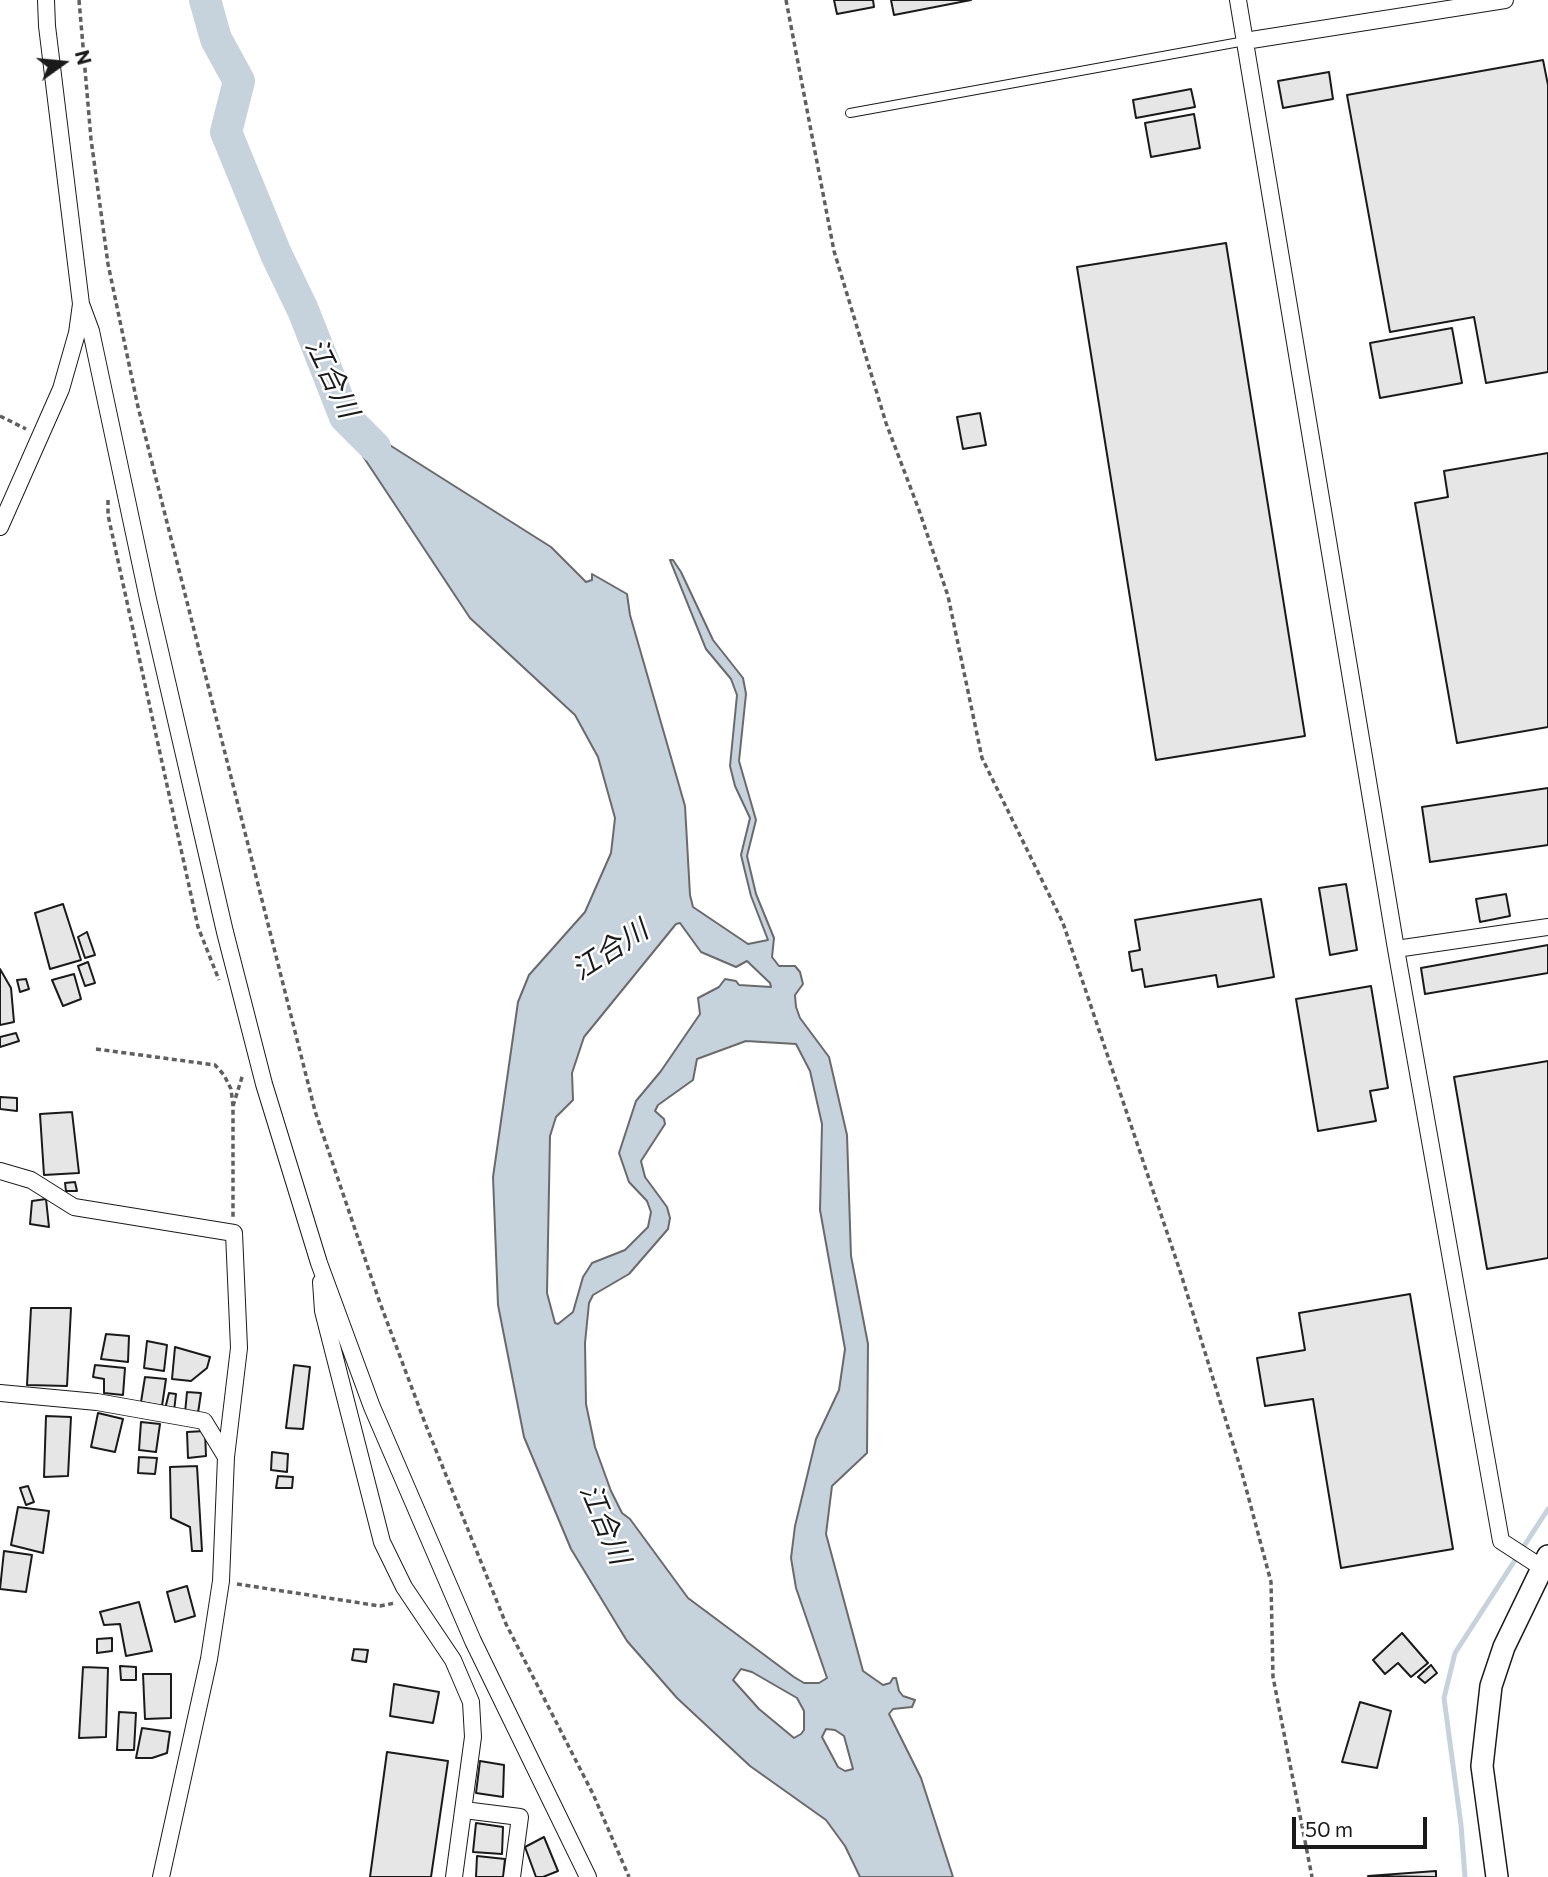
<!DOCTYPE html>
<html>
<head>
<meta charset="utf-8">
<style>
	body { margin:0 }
	#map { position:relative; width:1548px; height:1877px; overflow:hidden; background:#fff; font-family:Commissioner,sans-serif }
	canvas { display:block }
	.north { position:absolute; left:28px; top:28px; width:70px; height:70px; -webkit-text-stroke:5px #fff; paint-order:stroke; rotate:75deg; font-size:19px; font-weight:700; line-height:28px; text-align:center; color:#1a1a1a }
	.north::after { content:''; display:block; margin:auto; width:24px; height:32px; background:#1a1a1a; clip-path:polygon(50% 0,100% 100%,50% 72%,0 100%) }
	.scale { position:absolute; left:1292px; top:1817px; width:135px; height:32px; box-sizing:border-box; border:4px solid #1a1a1a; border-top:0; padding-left:9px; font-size:21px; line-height:24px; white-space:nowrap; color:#1a1a1a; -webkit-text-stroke:5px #fff; paint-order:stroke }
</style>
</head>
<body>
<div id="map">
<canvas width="1548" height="1877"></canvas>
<div class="north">N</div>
<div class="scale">50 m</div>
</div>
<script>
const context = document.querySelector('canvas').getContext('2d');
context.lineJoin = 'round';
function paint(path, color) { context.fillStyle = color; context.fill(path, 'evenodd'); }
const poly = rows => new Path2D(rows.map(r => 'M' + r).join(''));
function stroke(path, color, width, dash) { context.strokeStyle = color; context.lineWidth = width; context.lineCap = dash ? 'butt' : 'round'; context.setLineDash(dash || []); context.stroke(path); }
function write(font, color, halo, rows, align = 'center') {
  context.font = font + ' Commissioner,"Noto Sans JP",sans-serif'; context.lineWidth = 5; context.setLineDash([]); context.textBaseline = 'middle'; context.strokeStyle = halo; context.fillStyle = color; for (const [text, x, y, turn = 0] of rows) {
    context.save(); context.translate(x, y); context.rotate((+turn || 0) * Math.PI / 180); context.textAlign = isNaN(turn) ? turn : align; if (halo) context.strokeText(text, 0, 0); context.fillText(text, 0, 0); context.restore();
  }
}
const water = poly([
	[331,408,551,547,586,582,592,580,592,574,627,594,630,615,685,806,690,895,693,907,748,944,768,940,751,896,741,855,750,818,735,786,730,766,737,695,731,679,706,649,670,560,673,560,681,572,713,640,743,678,746,694,739,761,756,820,747,856,756,894,774,938,772,957,779,966,795,966,800,972,803,984,795,995,796,1007,800,1018,829,1057,847,1135,851,1256,868,1344,867,1453,832,1486,826,1534,863,1671,883,1685,890,1683,893,1678,896,1678,899,1691,903,1696,915,1700,912,1707,893,1709,889,1714,921,1778,953,1877,860,1877,845,1846,826,1820,750,1766,677,1698,627,1641,571,1549,524,1437,498,1305,493,1177,518,1002,529,975,585,912,611,853,615,818,598,757,575,715,470,618,331,408],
	[680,923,701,952,736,967,747,961,770,983,771,987,739,985,736,981,725,979,719,987,698,998,700,1014,661,1071,636,1101,619,1153,629,1182,647,1201,651,1212,648,1227,625,1250,592,1263,583,1277,573,1312,558,1324,555,1323,547,1293,550,1136,556,1117,573,1100,572,1073,584,1037,676,924,680,923],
	[746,1041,796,1044,810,1071,822,1124,820,1210,845,1349,839,1390,816,1439,795,1526,791,1558,796,1588,827,1678,819,1683,804,1683,794,1677,688,1598,630,1519,622,1513,611,1491,595,1447,586,1404,585,1343,589,1303,593,1295,629,1274,668,1229,670,1218,667,1207,645,1177,641,1161,665,1124,664,1119,655,1111,658,1105,693,1080,697,1059,746,1041],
	[741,1669,752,1672,797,1698,804,1711,804,1730,801,1734,794,1738,759,1709,733,1680,741,1669],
	[826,1729,835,1730,844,1736,853,1769,845,1771,838,1767,822,1737,826,1729]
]);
paint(water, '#c6d2dc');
stroke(water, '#6a6a6a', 2);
stroke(poly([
	[1465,1877,1461,1825,1444,1698,1455,1653,1548,1509]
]), '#c6d2dc', 5);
stroke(poly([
	[205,0,216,39,239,81,226,132,276,254,303,310,345,417,375,447]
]), '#c6d2dc', 32);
const building = poly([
	[834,0,873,0,874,7,837,14,834,0],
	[891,0,971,0,894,15,891,0],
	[1543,60,1548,85,1548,372,1486,383,1474,317,1390,332,1347,95,1543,60],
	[1329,72,1333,99,1283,108,1278,81,1329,72],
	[1191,89,1195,107,1136,118,1133,100,1191,89],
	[1194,114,1200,148,1151,157,1145,123,1194,114],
	[1226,243,1305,736,1156,760,1077,267,1226,243],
	[1452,328,1462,383,1380,398,1370,343,1452,328],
	[980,413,986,445,963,449,957,417,980,413],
	[1548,453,1548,727,1457,743,1415,503,1448,497,1444,471,1548,453],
	[1548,788,1548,845,1430,862,1422,807,1548,788],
	[1346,884,1357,950,1330,955,1319,888,1346,884],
	[1506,894,1510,916,1480,922,1476,899,1506,894],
	[1261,899,1274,977,1218,987,1216,975,1145,987,1142,969,1132,971,1129,952,1140,950,1135,920,1261,899],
	[63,904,81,960,50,969,35,913,63,904],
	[87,932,95,955,85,958,78,937,87,932],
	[1548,945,1548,973,1425,994,1421,968,1548,945],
	[88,962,95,983,85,986,78,966,88,962],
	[0,969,11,988,14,1022,0,1025,0,969],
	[74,974,81,999,63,1006,52,980,74,974],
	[26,979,29,989,20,992,17,980,26,979],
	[1371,986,1388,1088,1370,1091,1376,1121,1318,1131,1296,999,1371,986],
	[16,1033,19,1041,0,1047,0,1037,16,1033],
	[1548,1061,1548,1258,1487,1269,1454,1077,1548,1061],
	[0,1097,17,1098,17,1111,0,1109,0,1097],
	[72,1112,79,1173,44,1175,40,1114,72,1112],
	[75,1182,77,1191,66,1191,65,1183,75,1182],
	[46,1199,49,1227,30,1224,32,1201,46,1199],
	[1410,1294,1453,1549,1341,1568,1313,1399,1265,1406,1257,1358,1305,1350,1299,1313,1410,1294],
	[31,1308,71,1308,67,1386,27,1385,31,1308],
	[106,1334,129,1336,128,1362,101,1359,106,1334],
	[147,1341,167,1345,164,1371,144,1368,147,1341],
	[175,1347,210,1357,207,1368,191,1381,172,1379,175,1347],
	[95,1365,125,1368,123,1395,104,1393,104,1379,93,1377,95,1365],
	[294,1365,310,1367,303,1429,286,1428,294,1365],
	[145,1377,166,1379,162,1406,141,1402,145,1377],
	[187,1392,201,1393,198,1413,185,1413,187,1392],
	[169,1393,176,1394,174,1411,165,1409,169,1393],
	[98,1413,123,1419,115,1452,91,1447,98,1413],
	[46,1416,71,1417,68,1476,44,1477,46,1416],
	[141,1422,160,1424,156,1452,139,1450,141,1422],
	[205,1431,206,1456,188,1458,187,1432,205,1431],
	[272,1452,288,1454,287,1472,271,1470,272,1452],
	[139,1457,157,1458,155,1474,138,1473,139,1457],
	[197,1466,202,1551,192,1551,190,1527,171,1518,170,1467,197,1466],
	[278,1476,293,1477,292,1488,276,1488,278,1476],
	[28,1486,34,1502,26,1505,20,1488,28,1486],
	[18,1507,49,1511,43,1553,11,1545,18,1507],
	[4,1551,32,1555,26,1592,0,1589,4,1551],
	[187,1586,195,1616,175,1622,167,1592,187,1586],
	[139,1602,152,1651,126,1656,120,1624,104,1625,100,1612,139,1602],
	[1402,1633,1428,1663,1411,1677,1398,1663,1385,1674,1373,1660,1402,1633],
	[112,1638,112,1651,97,1653,97,1639,112,1638],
	[354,1649,368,1650,366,1662,352,1660,354,1649],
	[1431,1665,1437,1673,1425,1683,1418,1677,1431,1665],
	[120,1666,136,1667,136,1680,121,1680,120,1666],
	[83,1667,108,1668,106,1737,79,1738,83,1667],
	[143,1674,171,1674,171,1718,145,1719,143,1674],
	[394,1684,439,1692,433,1723,390,1716,394,1684],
	[1360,1702,1391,1711,1377,1768,1342,1762,1360,1702],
	[119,1712,136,1713,134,1750,117,1750,119,1712],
	[142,1728,170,1732,167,1753,152,1758,136,1758,142,1728],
	[387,1752,448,1761,431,1877,370,1877,387,1752],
	[480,1761,504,1765,503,1797,476,1793,480,1761],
	[476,1823,503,1827,502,1854,473,1852,476,1823],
	[544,1837,558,1871,543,1877,536,1877,525,1847,544,1837],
	[477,1856,505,1859,503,1877,476,1877,477,1856],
	[1436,1871,1436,1877,1368,1876,1436,1871]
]);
paint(building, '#e6e6e6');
stroke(building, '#1a1a1a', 2);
const service = poly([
	[850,113,1245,41]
]);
const minor = poly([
	[1238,0,1396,949,1501,1541,1541,1567],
	[1245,41,1505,0],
	[81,304,91,331,148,599,225,932,264,1084,319,1263,372,1407,473,1641,588,1877],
	[0,527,61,389,77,333,81,304,47,26,46,0],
	[1396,949,1548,927],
	[0,1171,31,1180,74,1207,234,1233,239,1348,226,1457,221,1581,209,1659,161,1877],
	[321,1282,323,1311,382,1542,404,1587,453,1660,471,1702,473,1737,454,1877],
	[0,1393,97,1402,204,1421,226,1457],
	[464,1810,520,1817,512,1877]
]);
const tertiary = poly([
	[1497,1877,1482,1766,1491,1686,1504,1647,1548,1556]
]);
stroke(service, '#1a1a1a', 10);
stroke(minor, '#1a1a1a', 18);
stroke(tertiary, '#1a1a1a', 24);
stroke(poly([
	[79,0,91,139,108,264,138,407,315,1111,380,1303,425,1423,506,1624,593,1794,629,1877],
	[786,0,834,251,886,423,919,510,948,596,982,758,1063,923,1181,1274,1242,1473,1271,1582,1273,1677,1312,1877],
	[0,416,26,429],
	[108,500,108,515,198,927,219,980],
	[96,1049,215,1065,224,1075,231,1089,233,1106,233,1217],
	[233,1106,243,1074],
	[237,1584,380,1606,395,1603]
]), '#5f5f5f', 3.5, [5, 3.5]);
stroke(service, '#fff', 8);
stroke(minor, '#fff', 16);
stroke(tertiary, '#fff', 21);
write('italic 28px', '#1a1a1a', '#fff', [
	["江合川",332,378,64],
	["江合川",610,950,-33],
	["江合川",605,1524,67]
]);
</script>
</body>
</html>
